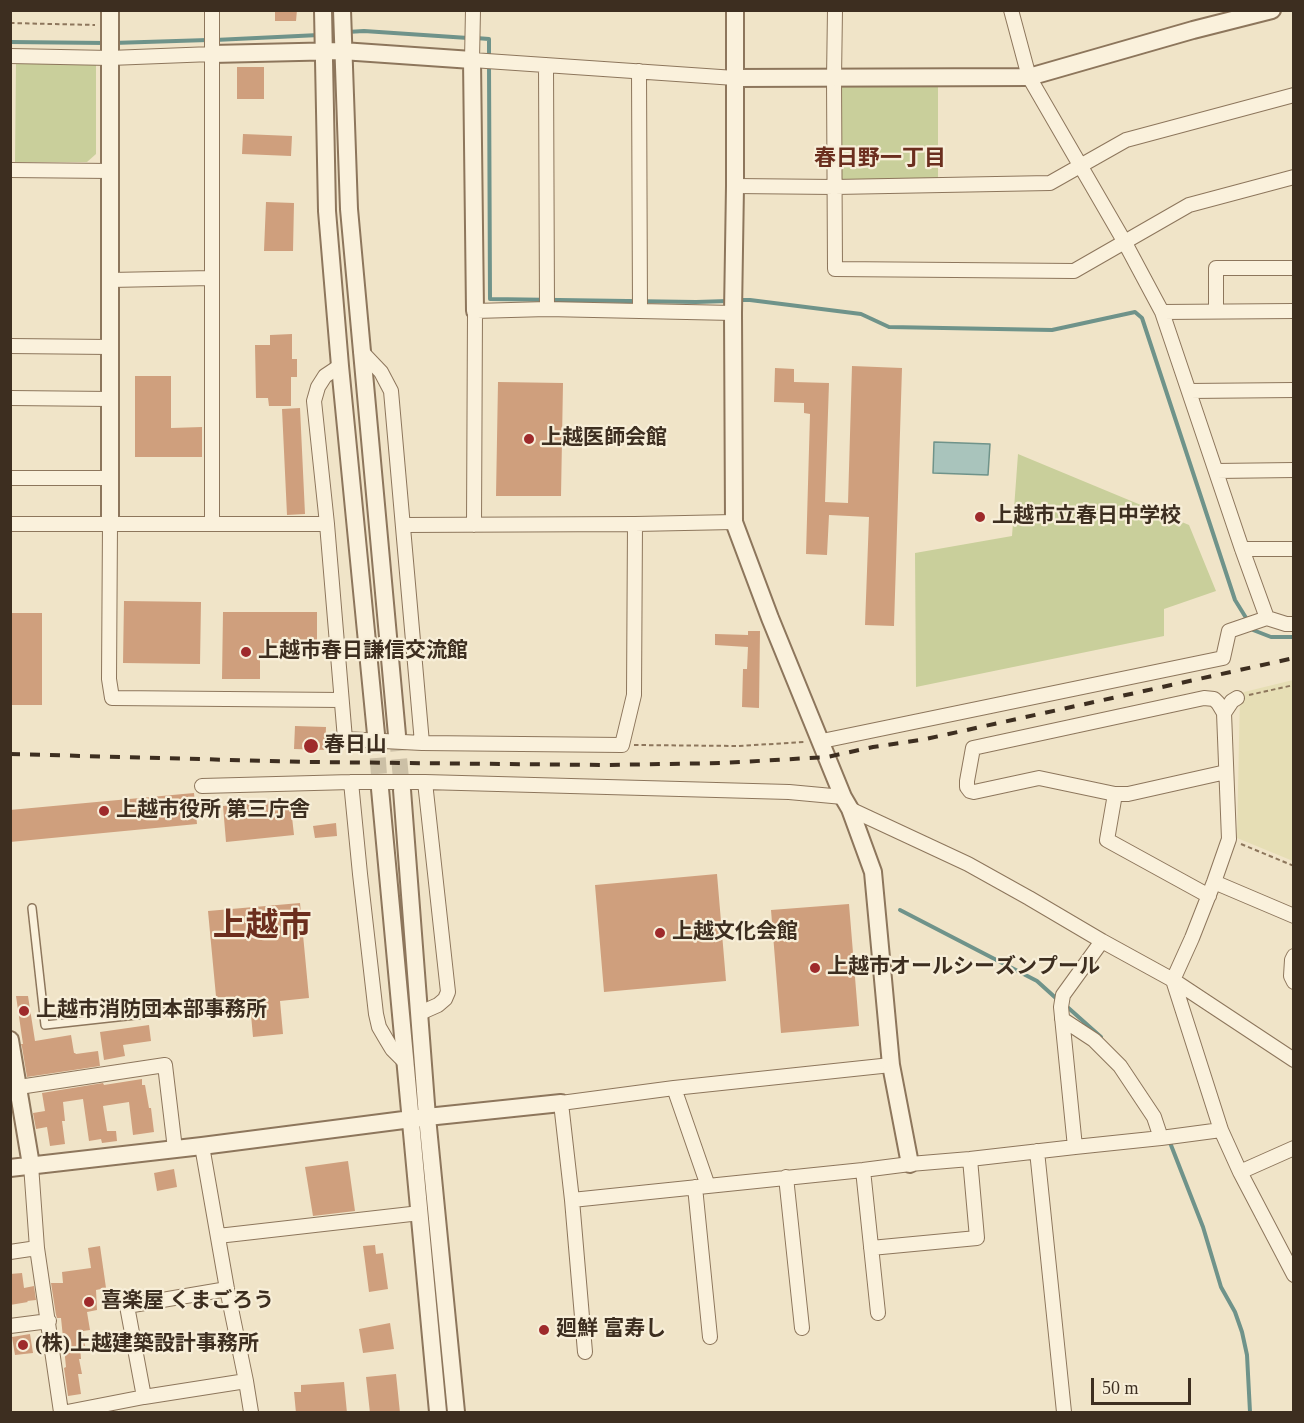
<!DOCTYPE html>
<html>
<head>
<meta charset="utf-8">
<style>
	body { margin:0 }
	#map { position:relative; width:1304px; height:1423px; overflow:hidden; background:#f0e4c8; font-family:"Times New Roman",serif }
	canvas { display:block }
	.frame { position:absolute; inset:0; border:12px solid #3d2e20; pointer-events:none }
	.scale { position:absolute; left:1091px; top:1378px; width:100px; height:27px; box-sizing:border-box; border:3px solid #3d2e20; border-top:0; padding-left:8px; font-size:18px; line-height:21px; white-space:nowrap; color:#3d2e20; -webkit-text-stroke:4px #f7eed8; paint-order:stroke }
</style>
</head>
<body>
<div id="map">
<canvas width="1304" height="1423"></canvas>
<div class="frame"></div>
<div class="scale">50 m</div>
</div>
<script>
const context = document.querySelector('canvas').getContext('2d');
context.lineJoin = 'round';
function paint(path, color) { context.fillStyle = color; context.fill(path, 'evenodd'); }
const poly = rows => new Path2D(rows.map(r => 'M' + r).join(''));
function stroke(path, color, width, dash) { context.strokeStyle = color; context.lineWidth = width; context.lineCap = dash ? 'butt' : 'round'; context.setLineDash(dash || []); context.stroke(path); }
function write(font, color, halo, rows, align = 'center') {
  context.font = font + ' "Times New Roman","Noto Sans JP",serif'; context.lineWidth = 4.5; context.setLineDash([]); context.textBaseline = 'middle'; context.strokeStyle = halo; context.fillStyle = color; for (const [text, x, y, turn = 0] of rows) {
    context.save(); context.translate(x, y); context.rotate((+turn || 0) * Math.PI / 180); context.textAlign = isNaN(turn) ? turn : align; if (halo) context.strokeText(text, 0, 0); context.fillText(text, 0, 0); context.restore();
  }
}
paint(poly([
	[1293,680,1293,861,1237,838,1240,693]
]), '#e6deb5');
paint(poly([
	[16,61,96,62,96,154,87,162,15,162],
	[842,83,938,83,938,179,842,179],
	[1018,454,1189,525,1216,591,1164,609,1164,636,916,687,915,553,1012,536]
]), '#c9cf9b');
const water = poly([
	[934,442,990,444,988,475,933,473,934,442]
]);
paint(water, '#a9c4bc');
stroke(water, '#6f938a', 1.5);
stroke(poly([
	[347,32,364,31,468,38],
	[476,38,489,39,489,57],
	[215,40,319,35],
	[10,42,106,43],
	[113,43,208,40],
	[489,65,490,299,696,302,728,301],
	[738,300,750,300,861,314,889,327,1052,330,1135,312,1142,318,1235,600,1248,621],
	[1251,627,1253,630,1271,637,1294,637],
	[900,910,1037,981,1058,1000],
	[1064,1004,1101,1037],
	[1169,1140,1203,1227,1221,1287,1235,1312,1242,1332,1247,1355,1250,1412]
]), '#6f938a', 4);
paint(poly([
	[275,10,297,10,296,21,275,21],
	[237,67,264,67,264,99,237,99],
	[243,134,292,136,291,156,242,154],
	[266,202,294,203,293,251,264,251],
	[292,334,292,359,297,359,297,377,291,377,291,406,269,406,268,398,256,398,255,345,270,345,270,335],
	[852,366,902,368,894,626,865,625,869,517,829,515,827,555,806,554,810,414,804,413,804,403,774,402,775,368,794,369,794,382,829,383,825,502,848,503],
	[135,376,171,376,171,428,202,427,202,457,135,457],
	[498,382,563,383,561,496,496,496],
	[300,408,305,514,287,515,282,409],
	[124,601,201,602,200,664,123,663],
	[223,612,317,612,317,643,270,643,270,660,260,660,260,679,222,679],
	[10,613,42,613,42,705,10,705],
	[748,631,760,631,759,708,742,707,743,669,747,669,748,647,715,645,715,634,748,635],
	[295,726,326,727,325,750,294,749],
	[194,793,197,824,10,842,10,810],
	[290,799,294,835,226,842,223,806],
	[336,823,337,836,315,838,313,826],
	[717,874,726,981,604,992,595,885],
	[300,903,309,998,280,1001,283,1034,253,1037,250,1004,217,1007,208,911],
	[849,904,859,1026,781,1033,771,910],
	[16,996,28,996,35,1041,71,1035,74,1053,75,1053,76,1054,98,1051,100,1066,27,1077,22,1047,21,1044,23,1044],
	[149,1025,151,1041,123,1045,125,1056,104,1060,100,1032],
	[142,1079,142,1085,145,1085,149,1108,151,1108,154,1132,133,1135,129,1102,103,1106,107,1131,116,1131,117,1141,102,1143,101,1139,89,1141,83,1099,63,1102,65,1121,62,1121,65,1144,50,1146,47,1127,36,1129,33,1113,45,1111,42,1093,103,1083,104,1085],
	[348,1161,355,1211,313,1216,305,1167],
	[174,1169,177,1187,157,1191,154,1173],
	[375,1245,376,1254,383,1253,388,1289,369,1292,363,1246],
	[100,1246,106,1288,96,1290,97,1310,87,1312,90,1330,83,1331,85,1346,80,1347,81,1359,79,1359,82,1374,78,1374,81,1394,68,1396,64,1368,66,1367,61,1318,57,1318,56,1315,51,1283,63,1283,62,1272,91,1268,88,1248],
	[22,1273,24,1288,34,1286,36,1300,27,1301,28,1302,10,1305,10,1274],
	[390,1323,394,1349,363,1353,359,1329],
	[30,1334,33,1353,15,1355,12,1337],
	[396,1374,400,1413,370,1413,366,1377],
	[344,1382,347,1413,296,1413,294,1392,301,1392,301,1385]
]), '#cf9f7d');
stroke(poly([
	[376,734,380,789],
	[397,735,402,790]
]), '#ccc0a6', 16, [16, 8]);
const service = poly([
	[32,908,45,1025,190,1009]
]);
const minor = poly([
	[212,10,212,523],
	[473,10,472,60,735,78],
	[835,10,834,78,835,269,1074,271,1189,205,1294,177],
	[1011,10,1029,77,1124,241,1162,312,1242,549,1267,618],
	[10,56,110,58,212,54],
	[546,65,547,309],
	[639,71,640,310],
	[10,170,110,171],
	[735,186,835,187,1050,183,1126,140,1294,95],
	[110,280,212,278],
	[1216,311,1216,268,1294,268],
	[1162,312,1294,311],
	[10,346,110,347],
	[361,351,381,372,391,391,422,743],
	[340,366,325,376,318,387,314,401,327,524,345,739,422,743,622,745,634,695,635,524],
	[1189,391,1294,390],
	[10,398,110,399],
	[1216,471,1294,470],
	[10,478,110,478],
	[10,524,327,524],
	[110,524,109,679,112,698,341,700],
	[404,525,635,524,734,522],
	[474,525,475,311,547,309,733,313],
	[1242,549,1294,549],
	[1237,698,1232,701,1224,713,1229,839,1214,882,1192,938,1173,980,1221,1130,1240,1172,1294,1275],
	[822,741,1223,658,1229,631,1267,618,1286,624,1294,624],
	[351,782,360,874,376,1014,379,1027,386,1039,392,1049,405,1062],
	[202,786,351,782,425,782,789,792,843,797],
	[1115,794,1128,794,1226,772],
	[850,809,968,864,1029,898,1102,941,1173,980,1294,1060],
	[1214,882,1294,916],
	[1209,896,1107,840,1115,794,1039,778,974,792,970,791,967,787,967,781,973,748,1204,698,1214,699,1218,703,1224,713],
	[1294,956,1292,960,1291,976,1294,982],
	[420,1013,438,1005,445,999,448,992,425,782],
	[1062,1019,1094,1040,1120,1066,1154,1117,1161,1138],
	[19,1087,165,1065,175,1149],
	[674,1088,708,1186],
	[1075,1147,1161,1138,1221,1130],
	[1037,1151,1064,1412],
	[31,1165,37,1248,61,1412],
	[863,1170,878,1313],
	[1240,1172,1294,1148],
	[786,1177,802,1328],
	[695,1187,710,1337],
	[572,1200,863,1170,910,1164,970,1159,1075,1147,1061,1007,1063,995,1102,941],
	[218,1236,420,1213],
	[871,1248,977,1238,970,1159],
	[10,1252,37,1248],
	[10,1326,49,1321],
	[585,1352,572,1200,561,1103,674,1088,891,1065],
	[246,1381,251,1412],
	[144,1397,127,1306,227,1289],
	[67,1412,144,1397,246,1381,227,1289,202,1146]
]);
const tertiary = poly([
	[110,10,110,524],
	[323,10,327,211,340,366,376,734],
	[342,10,349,209,397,735],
	[735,10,735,186,733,313,734,522,770,618,843,797,850,809,873,872,891,1065,910,1164],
	[212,54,342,51,472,60,475,311],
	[735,78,1029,77,1193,30,1272,10],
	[380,789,438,1412],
	[402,790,427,1117,456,1412],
	[10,1040,31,1165],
	[10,1168,202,1146,427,1117,561,1103]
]);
stroke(service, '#8d765c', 10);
stroke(minor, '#8d765c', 16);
stroke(tertiary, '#8d765c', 20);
stroke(poly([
	[10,23,95,25],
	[1249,695,1294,685],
	[634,745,738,746,805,742],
	[1241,844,1294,866]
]), '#8d765c', 2, [4.5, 3]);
stroke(service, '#faf1dc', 7);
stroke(minor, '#faf1dc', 14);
stroke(tertiary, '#faf1dc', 16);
stroke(poly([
	[10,754,308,762,606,765,723,763,827,757,873,747,926,739,1294,658]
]), '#3d2e20', 4, [10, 10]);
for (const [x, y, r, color] of [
	[529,439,6,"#9e2a2b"],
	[980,517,6,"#9e2a2b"],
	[246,652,6,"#9e2a2b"],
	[311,746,8,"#9e2a2b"],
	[104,811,6,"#9e2a2b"],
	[660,933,6,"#9e2a2b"],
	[815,968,6,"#9e2a2b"],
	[24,1011,6,"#9e2a2b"],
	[89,1302,6,"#9e2a2b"],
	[544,1330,6,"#9e2a2b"],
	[23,1345,6,"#9e2a2b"]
]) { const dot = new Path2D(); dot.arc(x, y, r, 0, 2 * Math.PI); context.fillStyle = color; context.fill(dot); stroke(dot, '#f7eed8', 2); }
write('bold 21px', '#3d2e20', '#f7eed8', [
	["上越医師会館",541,439],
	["上越市立春日中学校",992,517],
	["上越市春日謙信交流館",258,652],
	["春日山",324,746],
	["上越市役所 第三庁舎",116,811],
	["上越文化会館",672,933],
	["上越市オールシーズンプール",827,968],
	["上越市消防団本部事務所",36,1011],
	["喜楽屋 くまごろう",101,1302],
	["廻鮮 富寿し",556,1330],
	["(株)上越建築設計事務所",35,1345]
], 'left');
write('bold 22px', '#6b2e1e', '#f7eed8', [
	["春日野一丁目",880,159]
]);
write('bold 33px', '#6b2e1e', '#f7eed8', [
	["上越市",262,927]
]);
</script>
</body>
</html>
